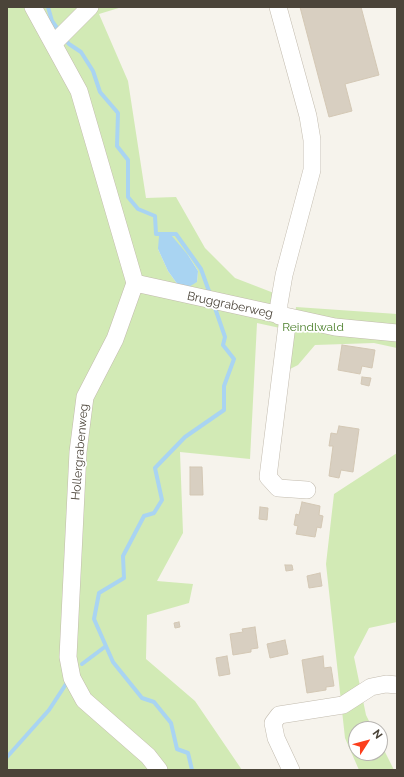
<!DOCTYPE html>
<html>
<head>
<meta charset="utf-8">
<style>
	body { margin:0 }
	#map { position:relative; width:404px; height:777px; overflow:hidden; background:#f6f3ec; font-family:Raleway,sans-serif }
	canvas { display:block }
	.frame { position:absolute; inset:0; border:8px solid #4b4439; pointer-events:none }
	.north { position:absolute; left:348px; top:721px; width:40px; height:40px; box-sizing:border-box; background:#fff; border:1px solid #b7b4b0; border-radius:50%; rotate:54deg; font-size:11px; font-weight:700; line-height:16px; text-align:center; color:#4b4439 }
	.north::after { content:''; display:block; margin:auto; width:14px; height:18px; background:#fc3f1d; clip-path:polygon(50% 0,100% 100%,50% 72%,0 100%) }
</style>
</head>
<body>
<div id="map">
<canvas width="404" height="777"></canvas>
<div class="frame"></div>
<div class="north">N</div>
</div>
<script>
const context = document.querySelector('canvas').getContext('2d');
context.lineJoin = 'round';
function paint(path, color) { context.fillStyle = color; context.fill(path, 'evenodd'); }
const poly = rows => new Path2D(rows.map(r => 'M' + r).join(''));
function stroke(path, color, width, dash) { context.strokeStyle = color; context.lineWidth = width; context.lineCap = dash ? 'butt' : 'round'; context.setLineDash(dash || []); context.stroke(path); }
function write(font, color, halo, rows, align = 'center') {
  context.font = font + ' Raleway,sans-serif'; context.lineWidth = 3.5; context.setLineDash([]); context.textBaseline = 'middle'; context.strokeStyle = halo; context.fillStyle = color; for (const [text, x, y, turn = 0] of rows) {
    context.save(); context.translate(x, y); context.rotate((+turn || 0) * Math.PI / 180); context.textAlign = isNaN(turn) ? turn : align; if (halo) context.strokeText(text, 0, 0); context.fillText(text, 0, 0); context.restore();
  }
}
paint(poly([
	[7,7,122,7,99,14,128,81,146,198,176,197,205,248,235,278,279,295,280,328,257,323,250,459,180,452,183,533,157,581,193,584,189,603,147,615,146,659,195,701,242,770,7,770],
	[158,249,188,255,198,271,197,282,178,285,168,271],
	[296,307,397,314,397,348,374,343,315,345,298,365,288,370],
	[397,453,397,622,369,628,354,657,366,715,373,729,356,729,356,753,380,753,380,742,394,770,359,770,345,738,326,564,334,494]
]), '#d2eab5');
paint(poly([
	[171,235,188,255,198,271,197,282,187,288,178,285,168,271,158,249,159,236]
]), '#a9d4f2');
stroke(poly([
	[48,7,52,21,60,32],
	[64,38,69,44,81,52,93,71,100,92,118,113,117,146,128,160,128,197,138,209,155,216,156,234,176,234,201,269,210,294],
	[82,664,106,646],
	[7,757,49,710,68,681],
	[192,770,188,753,177,749,171,723,154,702,142,698,113,662,94,619,99,593,124,578,123,556,144,516,154,513,162,500,155,468,185,437,224,410,224,386,234,359,223,345,225,337,215,308]
]), '#a9d4f2', 4);
const building = poly([
	[300,7,361,7,379,75,345,84,352,111,329,117,300,7],
	[342,345,375,350,372,368,362,366,360,374,338,370,342,345],
	[362,377,371,378,369,386,361,384,362,377],
	[339,426,359,429,353,472,341,470,339,478,329,476,333,446,329,446,331,433,337,434,339,426],
	[190,467,202,467,203,495,190,495,190,467],
	[302,502,320,506,319,515,323,516,321,528,317,527,315,537,296,534,298,526,294,525,296,514,299,515,302,502],
	[260,507,268,508,267,520,259,519,260,507],
	[285,565,292,565,293,570,286,571,285,565],
	[320,573,322,586,309,588,307,576,320,573],
	[179,622,180,627,175,628,174,623,179,622],
	[255,627,258,648,251,649,251,652,233,655,230,634,243,632,242,629,255,627],
	[285,640,288,654,270,658,267,644,285,640],
	[227,656,230,674,219,676,216,658,227,656],
	[323,656,324,668,331,667,334,686,326,687,326,690,307,693,302,660,323,656]
]);
paint(building, '#d8cfc1');
stroke(building, '#d3c7b4', 1);
const minor = poly([
	[33,7,79,91,135,283,115,339,85,397,78,452,68,657,72,678,84,700,148,756,159,770],
	[278,7,308,116,312,140,312,170,284,275,279,304,279,316],
	[54,43,90,7],
	[135,283,335,327,397,333],
	[288,317,268,477,278,488,307,490],
	[291,770,276,738,273,723,279,715,343,705,371,687,386,684,397,685]
]);
stroke(minor, '#c2bbae', 18);
stroke(minor, '#fff', 17);
write('12px', '#4b4439', '#fff', [
	["Bruggraberweg",230,305,12],
	["Hollergrabenweg",80,452,-85]
]);
write('12px', '#4a7f2a', '#fff', [
	["Reindlwald",313,327]
]);
</script>
</body>
</html>
